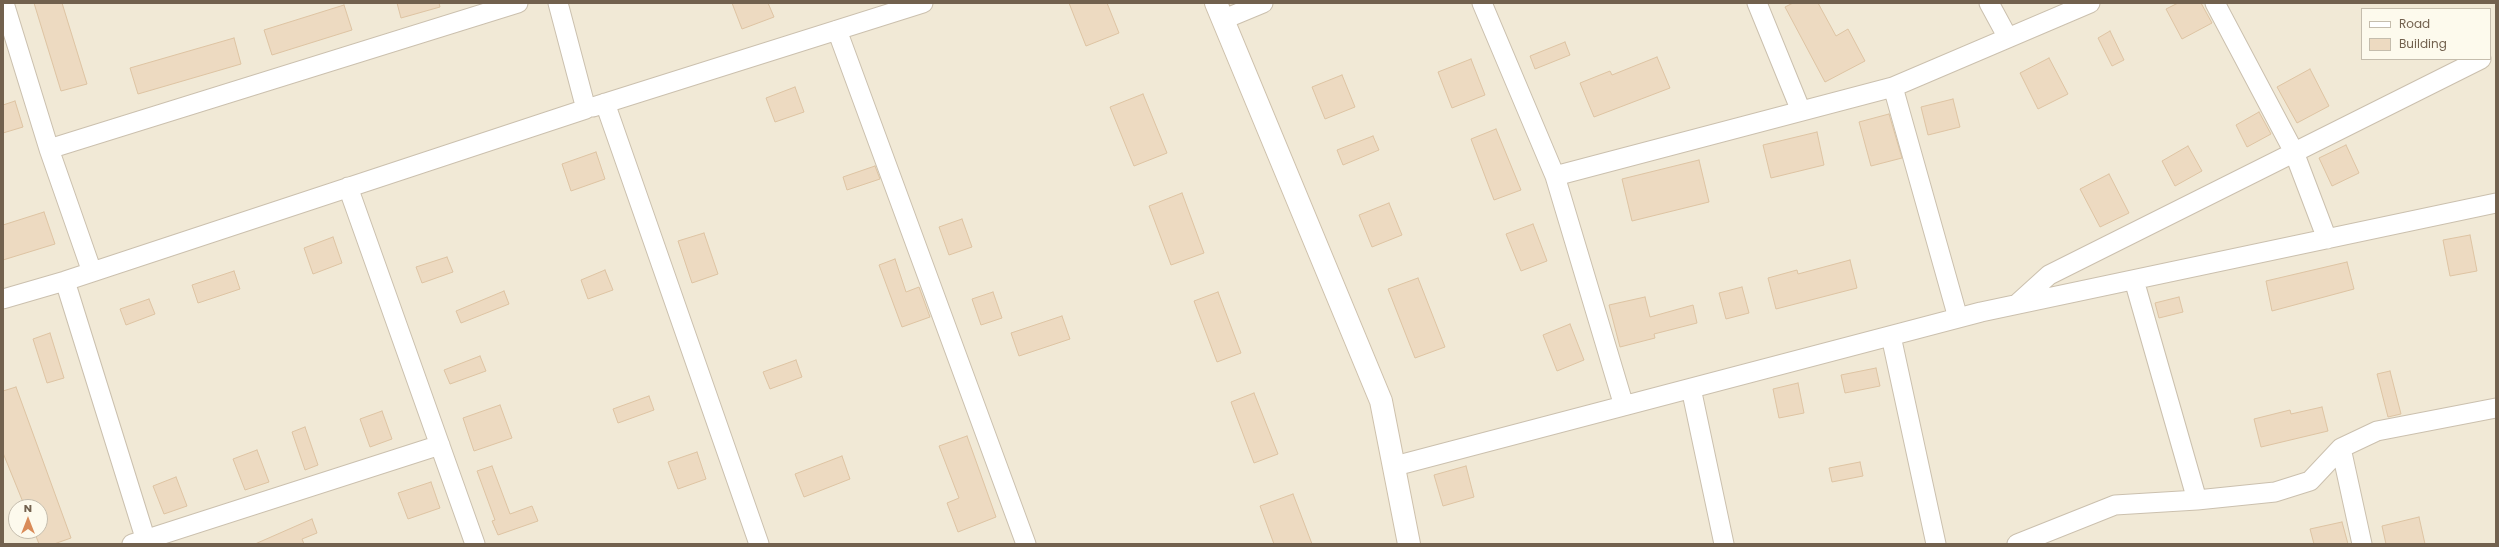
<!DOCTYPE html>
<html>
<head>
<meta charset="utf-8">
<style>
	body { margin:0 }
	#map { position:relative; width:2499px; height:547px; overflow:hidden; background:#faf6e7; font-family:Poppins,sans-serif }
	canvas { display:block }
	.frame { position:absolute; inset:0; border:4px solid #72614e; pointer-events:none }
	.legend { position:absolute; left:2361px; top:8px; width:130px; height:52px; box-sizing:border-box; background:#fdfaed; border:1px solid #c5bdad; margin:0; padding:5px 7px; list-style:none; font-size:12px; color:#72614e }
	.legend li { display:flex; align-items:center; gap:8px; height:20px }
	.legend b { width:20px; border:1px solid #c5bdad }
	.north { position:absolute; left:8px; top:499px; width:40px; height:40px; box-sizing:border-box; background:#fdfaed; border:1px solid #c5bdad; border-radius:50%; rotate:0deg; font-size:11px; font-weight:700; line-height:16px; text-align:center; color:#72614e }
	.north::after { content:''; display:block; margin:auto; width:14px; height:18px; background:#d98b58; clip-path:polygon(50% 0,100% 100%,50% 72%,0 100%) }
</style>
</head>
<body>
<div id="map">
<canvas width="2499" height="547"></canvas>
<div class="frame"></div>
<ul class="legend">
<li><b style="height:5px;background:#fff"></b>Road</li>
<li><b style="height:11px;background:#eddac1"></b>Building</li>
</ul>
<div class="north">N</div>
</div>
<script>
const context = document.querySelector('canvas').getContext('2d');
context.lineJoin = 'round';
function paint(path, color) { context.fillStyle = color; context.fill(path, 'evenodd'); }
const poly = rows => new Path2D(rows.map(r => 'M' + r).join(''));
function stroke(path, color, width, dash) { context.strokeStyle = color; context.lineWidth = width; context.lineCap = dash ? 'butt' : 'round'; context.setLineDash(dash || []); context.stroke(path); }
paint(poly([
	[3,3,2496,3,2496,544,3,544],
	[2362,9,2490,9,2490,59,2362,59],
	[16,507,40,507,40,531,16,531]
]), '#f1e9d6');
const building = poly([
	[34,3,62,3,87,84,61,91,34,3],
	[397,3,439,3,440,7,401,18,397,3],
	[732,3,768,3,774,17,742,29,732,3],
	[1069,3,1107,3,1119,33,1086,46,1069,3],
	[1793,3,1818,3,1836,36,1848,29,1865,61,1825,82,1785,7,1793,3],
	[2178,3,2201,3,2212,23,2182,39,2166,9,2178,3],
	[344,5,352,30,272,55,264,30,344,5],
	[2110,31,2124,60,2112,66,2098,38,2110,31],
	[234,38,241,64,138,94,130,68,234,38],
	[1565,42,1570,55,1535,69,1530,56,1565,42],
	[1657,57,1670,88,1594,117,1580,83,1610,71,1612,75,1657,57],
	[2049,58,2068,94,2038,109,2020,73,2049,58],
	[1471,59,1485,95,1452,108,1438,72,1471,59],
	[2310,69,2329,106,2297,123,2277,87,2310,69],
	[1342,75,1355,107,1325,119,1312,87,1342,75],
	[795,87,804,112,775,122,766,98,795,87],
	[1143,94,1167,153,1134,166,1110,107,1143,94],
	[1953,99,1960,127,1928,135,1921,107,1953,99],
	[15,101,23,127,3,133,3,105,15,101],
	[2259,112,2271,134,2247,147,2236,125,2259,112],
	[1889,114,1902,158,1871,166,1859,122,1889,114],
	[1496,129,1521,190,1494,200,1471,139,1496,129],
	[1817,132,1824,165,1771,178,1763,145,1817,132],
	[1373,136,1379,150,1343,165,1337,150,1373,136],
	[2346,145,2359,173,2332,186,2319,158,2346,145],
	[2188,146,2202,171,2175,186,2162,161,2188,146],
	[596,152,605,179,571,191,562,164,596,152],
	[1699,160,1709,202,1632,221,1622,179,1699,160],
	[875,166,880,179,847,190,843,177,875,166],
	[2109,174,2129,213,2100,227,2080,189,2109,174],
	[1182,193,1204,253,1171,265,1149,206,1182,193],
	[1389,203,1402,235,1372,247,1359,215,1389,203],
	[44,212,55,244,3,260,3,225,44,212],
	[962,219,972,247,949,255,939,227,962,219],
	[1533,224,1547,261,1521,271,1506,234,1533,224],
	[704,233,718,274,692,283,678,241,704,233],
	[2470,235,2477,271,2450,276,2443,240,2470,235],
	[333,237,342,263,313,274,304,248,333,237],
	[447,257,453,272,422,283,416,267,447,257],
	[895,259,906,292,919,287,930,317,902,327,879,265,895,259],
	[1850,260,1857,288,1776,309,1768,278,1797,270,1798,274,1850,260],
	[2347,262,2354,289,2272,311,2266,281,2347,262],
	[605,270,613,290,588,299,581,280,605,270],
	[234,271,240,289,198,303,192,285,234,271],
	[1418,278,1445,347,1415,358,1388,289,1418,278],
	[1742,287,1749,313,1726,319,1719,293,1742,287],
	[504,291,509,304,461,323,456,311,504,291],
	[993,292,1002,318,981,325,972,299,993,292],
	[1218,292,1241,353,1217,362,1194,301,1218,292],
	[1645,297,1650,317,1693,305,1697,323,1654,334,1655,338,1620,347,1609,305,1645,297],
	[2179,297,2183,312,2159,318,2155,303,2179,297],
	[149,299,155,314,126,325,120,309,149,299],
	[1062,316,1070,339,1019,356,1011,333,1062,316],
	[1570,324,1584,360,1557,371,1543,335,1570,324],
	[50,333,64,378,47,383,33,339,50,333],
	[480,356,486,371,450,384,444,370,480,356],
	[796,360,802,377,770,389,763,372,796,360],
	[1876,368,1880,386,1845,393,1841,375,1876,368],
	[2390,371,2401,414,2388,417,2377,374,2390,371],
	[1798,383,1804,413,1779,418,1773,389,1798,383],
	[16,387,71,538,54,544,39,544,34,531,40,531,40,507,25,507,3,453,3,391,16,387],
	[1254,393,1278,454,1254,463,1231,402,1254,393],
	[649,396,654,410,618,423,613,409,649,396],
	[500,405,512,438,474,451,463,418,500,405],
	[2322,407,2328,431,2261,447,2254,419,2290,410,2291,414,2322,407],
	[382,411,392,439,370,447,360,419,382,411],
	[305,427,318,465,305,470,292,432,305,427],
	[967,436,996,517,958,532,947,503,959,498,939,446,967,436],
	[257,450,269,482,245,490,233,459,257,450],
	[697,452,706,479,678,489,668,462,697,452],
	[842,456,850,479,804,497,795,474,842,456],
	[1860,462,1863,476,1832,482,1829,468,1860,462],
	[492,466,510,514,532,506,538,521,498,535,492,521,495,520,477,471,492,466],
	[1466,466,1474,497,1443,506,1434,475,1466,466],
	[176,477,187,506,164,514,153,486,176,477],
	[431,482,440,508,408,519,398,493,431,482],
	[1293,494,1312,544,1274,544,1260,506,1293,494],
	[2419,517,2425,544,2386,544,2382,526,2419,517],
	[312,519,317,533,302,539,304,544,255,544,312,519],
	[2342,522,2348,544,2314,544,2310,529,2342,522]
]);
paint(building, '#eddac1');
stroke(building, '#dec4a3', 1);
const street = poly([
	[4,3,49,149,92,272],
	[1482,3,1555,176,1624,406],
	[1757,3,1801,111],
	[1989,3,2008,38],
	[2215,3,2294,152,2327,239],
	[1222,20,1263,3],
	[837,30,1026,544],
	[1893,87,1958,318],
	[605,103,759,544],
	[593,107,923,3],
	[49,149,518,3],
	[1555,176,1893,87,2090,3],
	[348,187,475,544],
	[2134,280,2197,500],
	[65,281,147,544],
	[3,299,65,281,586,109,558,3],
	[2017,304,2049,275,2481,59],
	[1891,336,1936,544],
	[1691,388,1724,544],
	[2341,448,2362,544],
	[1395,466,1981,312,2496,203],
	[132,544,440,445],
	[2017,544,2115,505,2197,500,2275,492,2310,481,2341,448,2377,431,2496,408]
]);
const secondary = poly([
	[1216,3,1381,401,1409,544]
]);
stroke(street, '#cbc0ae', 21);
stroke(secondary, '#cec1ac', 24);
stroke(street, '#fff', 19);
stroke(secondary, '#fff', 22);
</script>
</body>
</html>
